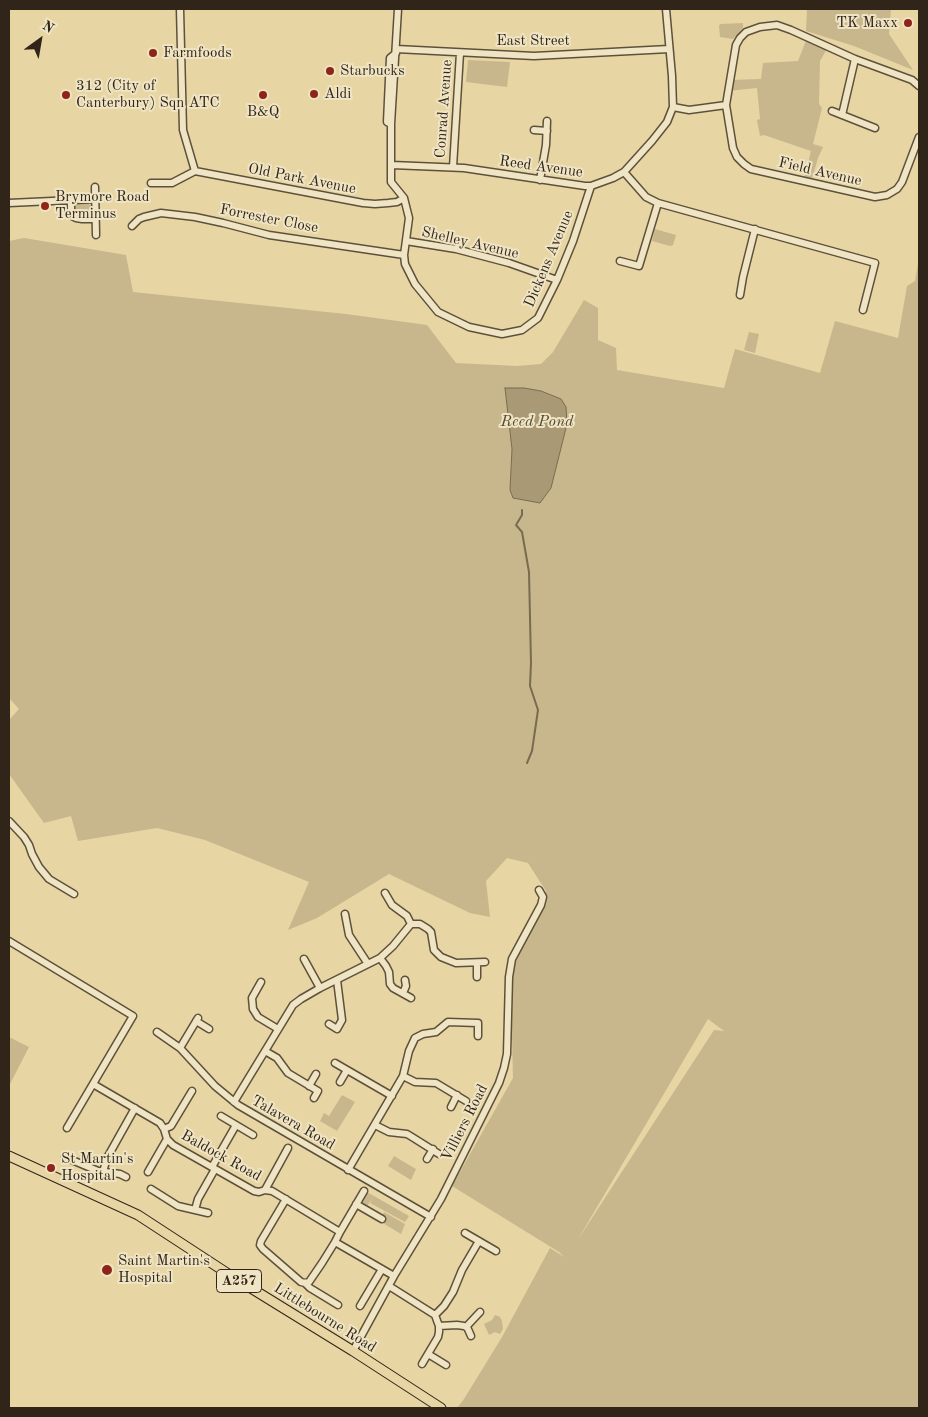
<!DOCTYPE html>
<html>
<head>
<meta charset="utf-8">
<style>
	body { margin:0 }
	#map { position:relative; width:928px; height:1417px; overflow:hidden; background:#e7d5a3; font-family:"Old Standard TT",serif }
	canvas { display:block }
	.frame { position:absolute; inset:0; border:10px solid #31251a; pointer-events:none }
	.north { position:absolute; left:15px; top:15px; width:50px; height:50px; -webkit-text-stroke:4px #efe4c3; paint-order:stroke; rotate:32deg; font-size:14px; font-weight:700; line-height:20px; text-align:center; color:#31251a }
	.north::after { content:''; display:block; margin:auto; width:18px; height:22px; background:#31251a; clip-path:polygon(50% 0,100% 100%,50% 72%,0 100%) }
</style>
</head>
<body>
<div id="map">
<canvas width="928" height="1417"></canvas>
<div class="frame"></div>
<div class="north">N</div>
</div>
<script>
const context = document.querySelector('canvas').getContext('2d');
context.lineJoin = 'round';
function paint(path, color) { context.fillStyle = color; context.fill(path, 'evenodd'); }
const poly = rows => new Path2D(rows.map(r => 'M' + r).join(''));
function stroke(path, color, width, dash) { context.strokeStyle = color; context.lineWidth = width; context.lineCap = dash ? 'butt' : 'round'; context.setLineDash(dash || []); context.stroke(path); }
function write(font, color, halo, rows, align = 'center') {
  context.font = font + ' "Old Standard TT",serif'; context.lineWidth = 4; context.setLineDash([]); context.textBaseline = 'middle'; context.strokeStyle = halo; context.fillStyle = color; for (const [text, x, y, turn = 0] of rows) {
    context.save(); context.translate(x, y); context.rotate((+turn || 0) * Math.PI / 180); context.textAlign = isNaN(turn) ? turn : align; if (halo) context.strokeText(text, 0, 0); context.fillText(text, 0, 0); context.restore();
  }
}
paint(poly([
	[807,9,891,9,889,34,913,70,854,46,806,31],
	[743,23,743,28,733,39,720,37,719,26,720,24],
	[807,38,828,47,820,61,819,104,822,108,813,144,823,147,818,158,811,182,804,180,811,151,764,135,760,136,757,120,760,119,757,88,728,91,730,80,761,79,763,63,798,61],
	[468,60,510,62,507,87,466,82],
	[87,202,93,208,93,210,90,215,88,217,79,217,74,213,74,206,75,204],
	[655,229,676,235,673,245,670,246,652,241],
	[24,238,126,255,133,292,346,314,427,325,456,363,517,366,541,364,553,352,584,300,598,308,598,340,616,348,617,370,724,388,735,349,820,373,835,321,898,338,907,286,915,281,919,258,919,1408,457,1408,464,1399,502,1337,550,1248,564,1257,559,1252,452,1186,513,1078,511,997,514,962,546,891,528,863,507,858,486,881,490,917,470,913,389,874,317,918,288,930,309,882,205,840,157,828,78,841,71,816,44,823,9,774,9,720,19,709,9,698,9,241],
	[524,388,541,391,561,399,567,424,551,488,540,503,513,498,510,490,512,449,505,389],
	[708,1019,724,1031,714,1030,577,1241],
	[749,332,759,334,755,353,744,350],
	[9,1037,29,1047,9,1086],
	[342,1095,355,1102,337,1131,320,1121,324,1113,329,1116],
	[394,1156,416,1169,411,1180,388,1166],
	[367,1192,409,1216,405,1222,370,1203,373,1197,366,1208,363,1206,362,1202],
	[384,1212,405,1224,401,1234,381,1222,383,1218,382,1217],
	[495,1315,500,1317,502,1321,503,1329,500,1334,495,1332,489,1335,484,1324,492,1320]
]), '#c8b78c');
const water = poly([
	[505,388,524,388,541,391,561,399,566,407,567,424,551,488,540,503,513,498,510,490,512,449,505,388]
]);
paint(water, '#a99974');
stroke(water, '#796b50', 1);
stroke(poly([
	[522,510,522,515,516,525,522,532,529,572,531,663,530,686,538,710,532,751,527,763]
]), '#796b50', 2);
const minor = poly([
	[180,9,183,130,195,171,363,203,375,204,388,203,397,202,404,198],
	[398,9,391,124,391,182,404,198,409,218,404,255,405,264,415,284,438,312,469,327,502,334,522,330,538,318,557,280,573,241,591,186],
	[396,49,534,56,669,49],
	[919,86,912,80,855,59,791,30,777,25,760,27,746,32,740,38,736,45,726,105,733,148,737,157,744,164,751,169,875,197,887,195,897,189,902,182,919,137],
	[673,107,689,110,726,105],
	[832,111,875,128],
	[842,115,855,59],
	[391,124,387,122,390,58,396,53],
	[534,130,547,131],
	[392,165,464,168,585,186,591,186,613,178,624,172,652,141,667,122,673,107,672,76,666,9],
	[453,167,460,53],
	[624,172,646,197,658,203,875,263,863,310],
	[540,180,546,145,547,121],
	[151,183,172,183,195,171],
	[95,187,96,235],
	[71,200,71,212,72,216,76,218,82,219,96,219],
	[9,203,95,199],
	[132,226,139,219,144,217,161,213,195,217,223,223,269,235,404,255],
	[406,241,456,249,509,263,557,280],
	[620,261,639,266,658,203],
	[740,295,743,277,755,229],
	[9,821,24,837,29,845,32,854,39,867,49,879,74,894],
	[385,893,392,905,407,916,411,924,420,924,428,929,431,932,434,950,441,957,456,963,485,962],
	[345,914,349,935,368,964],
	[9,941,133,1016,67,1128],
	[380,958,386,966,389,972,390,984,393,988,411,998],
	[304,959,320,988],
	[477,963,477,977],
	[261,982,252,998,253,1009,258,1017,278,1029],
	[403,993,406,986,405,980],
	[196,1021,209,1029],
	[329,1024,337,1029,342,1020,337,980],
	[157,1032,180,1048,215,1086,238,1105,431,1217],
	[180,1048,198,1018],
	[265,1051,277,1058,288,1073,318,1091,314,1098],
	[335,1063,392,1096],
	[403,1076,415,1082,436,1083,466,1101],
	[340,1082,347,1070],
	[93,1084,160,1123,164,1129,167,1139,173,1145,254,1191,259,1192,265,1190,272,1191,340,1232,335,1242,394,1276],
	[309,1086,316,1074],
	[234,1102,293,1005,301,999,320,988,380,958,393,946,411,924],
	[451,1107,457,1095],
	[221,1116,253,1135],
	[375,1125,389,1132,407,1134,412,1137,439,1154],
	[164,1129,171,1126,192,1091],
	[65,1157,98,1171,120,1174,126,1177],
	[427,1159,433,1149],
	[212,1167,236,1125],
	[348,1170,403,1076,409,1051,415,1038,423,1034,436,1032,448,1022,478,1023,478,1036],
	[103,1172,107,1158,135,1108],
	[148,1172,167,1139],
	[151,1189,178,1206,208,1213],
	[265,1190,288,1148],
	[286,1199,261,1241,260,1245,263,1249,301,1282,305,1283,309,1282,322,1263,335,1242],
	[356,1204,382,1219],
	[195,1210,198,1199,215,1169],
	[340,1232,364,1191],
	[465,1233,496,1251],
	[305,1283,310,1288,338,1305],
	[389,1286,435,1315,439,1326,439,1332,438,1337,422,1364],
	[360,1306,382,1269],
	[435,1315,444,1306,453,1292,462,1270,479,1241],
	[439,1326,457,1325,464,1326,467,1327,471,1336],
	[466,1327,480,1312],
	[353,1351,394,1276,441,1199,499,1083,504,1068,507,1054,509,977,512,959,541,905,543,897,539,890],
	[428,1354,446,1365]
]);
const major = poly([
	[9,1156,138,1215,233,1277,353,1351,441,1408]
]);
stroke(minor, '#5e513c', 9);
stroke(major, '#31251a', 11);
stroke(minor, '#efe4c3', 6);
stroke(major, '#e7d5a3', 9);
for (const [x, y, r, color] of [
	[908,23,5,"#8f2418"],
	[153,53,5,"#8f2418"],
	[330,71,5,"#8f2418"],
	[314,94,5,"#8f2418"],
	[66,95,5,"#8f2418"],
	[263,95,5,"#8f2418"],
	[45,206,5,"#8f2418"],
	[51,1168,5,"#8f2418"],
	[107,1270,6,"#8f2418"]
]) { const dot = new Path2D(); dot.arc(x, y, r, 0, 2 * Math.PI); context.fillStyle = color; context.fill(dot); stroke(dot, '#efe4c3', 2); }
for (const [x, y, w] of [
	[239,1281,45]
]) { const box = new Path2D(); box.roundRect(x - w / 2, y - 11.5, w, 23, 4); context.fillStyle = '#efe4c3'; context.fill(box); stroke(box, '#31251a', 1); }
write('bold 14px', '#31251a', null, [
	["A257",239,1281]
]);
write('15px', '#31251a', '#efe4c3', [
	["TK Maxx",898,23,"right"],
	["Farmfoods",163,53],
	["Starbucks",340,71],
	["312 (City of",76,86],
	["Canterbury) Sqn ATC",76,103],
	["Aldi",324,94],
	["B&Q",263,112,"center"],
	["Brymore Road",55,197],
	["Terminus",55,214],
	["St Martin's",61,1159],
	["Hospital",61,1176],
	["Saint Martin's",118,1261],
	["Hospital",118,1278]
], 'left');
write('15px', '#31251a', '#efe4c3', [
	["East Street",533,41],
	["Conrad Avenue",444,109,-86],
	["Reed Avenue",541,167,8],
	["Field Avenue",820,172,13],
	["Old Park Avenue",302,179,11],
	["Forrester Close",269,219,11],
	["Shelley Avenue",470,243,13],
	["Dickens Avenue",549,259,-67],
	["Talavera Road",293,1123,30],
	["Villiers Road",465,1123,-63],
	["Baldock Road",221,1156,29],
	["Littlebourne Road",325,1318,32]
]);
write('italic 16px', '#554835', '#efe4c3', [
	["Reed Pond",537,422]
]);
</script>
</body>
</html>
